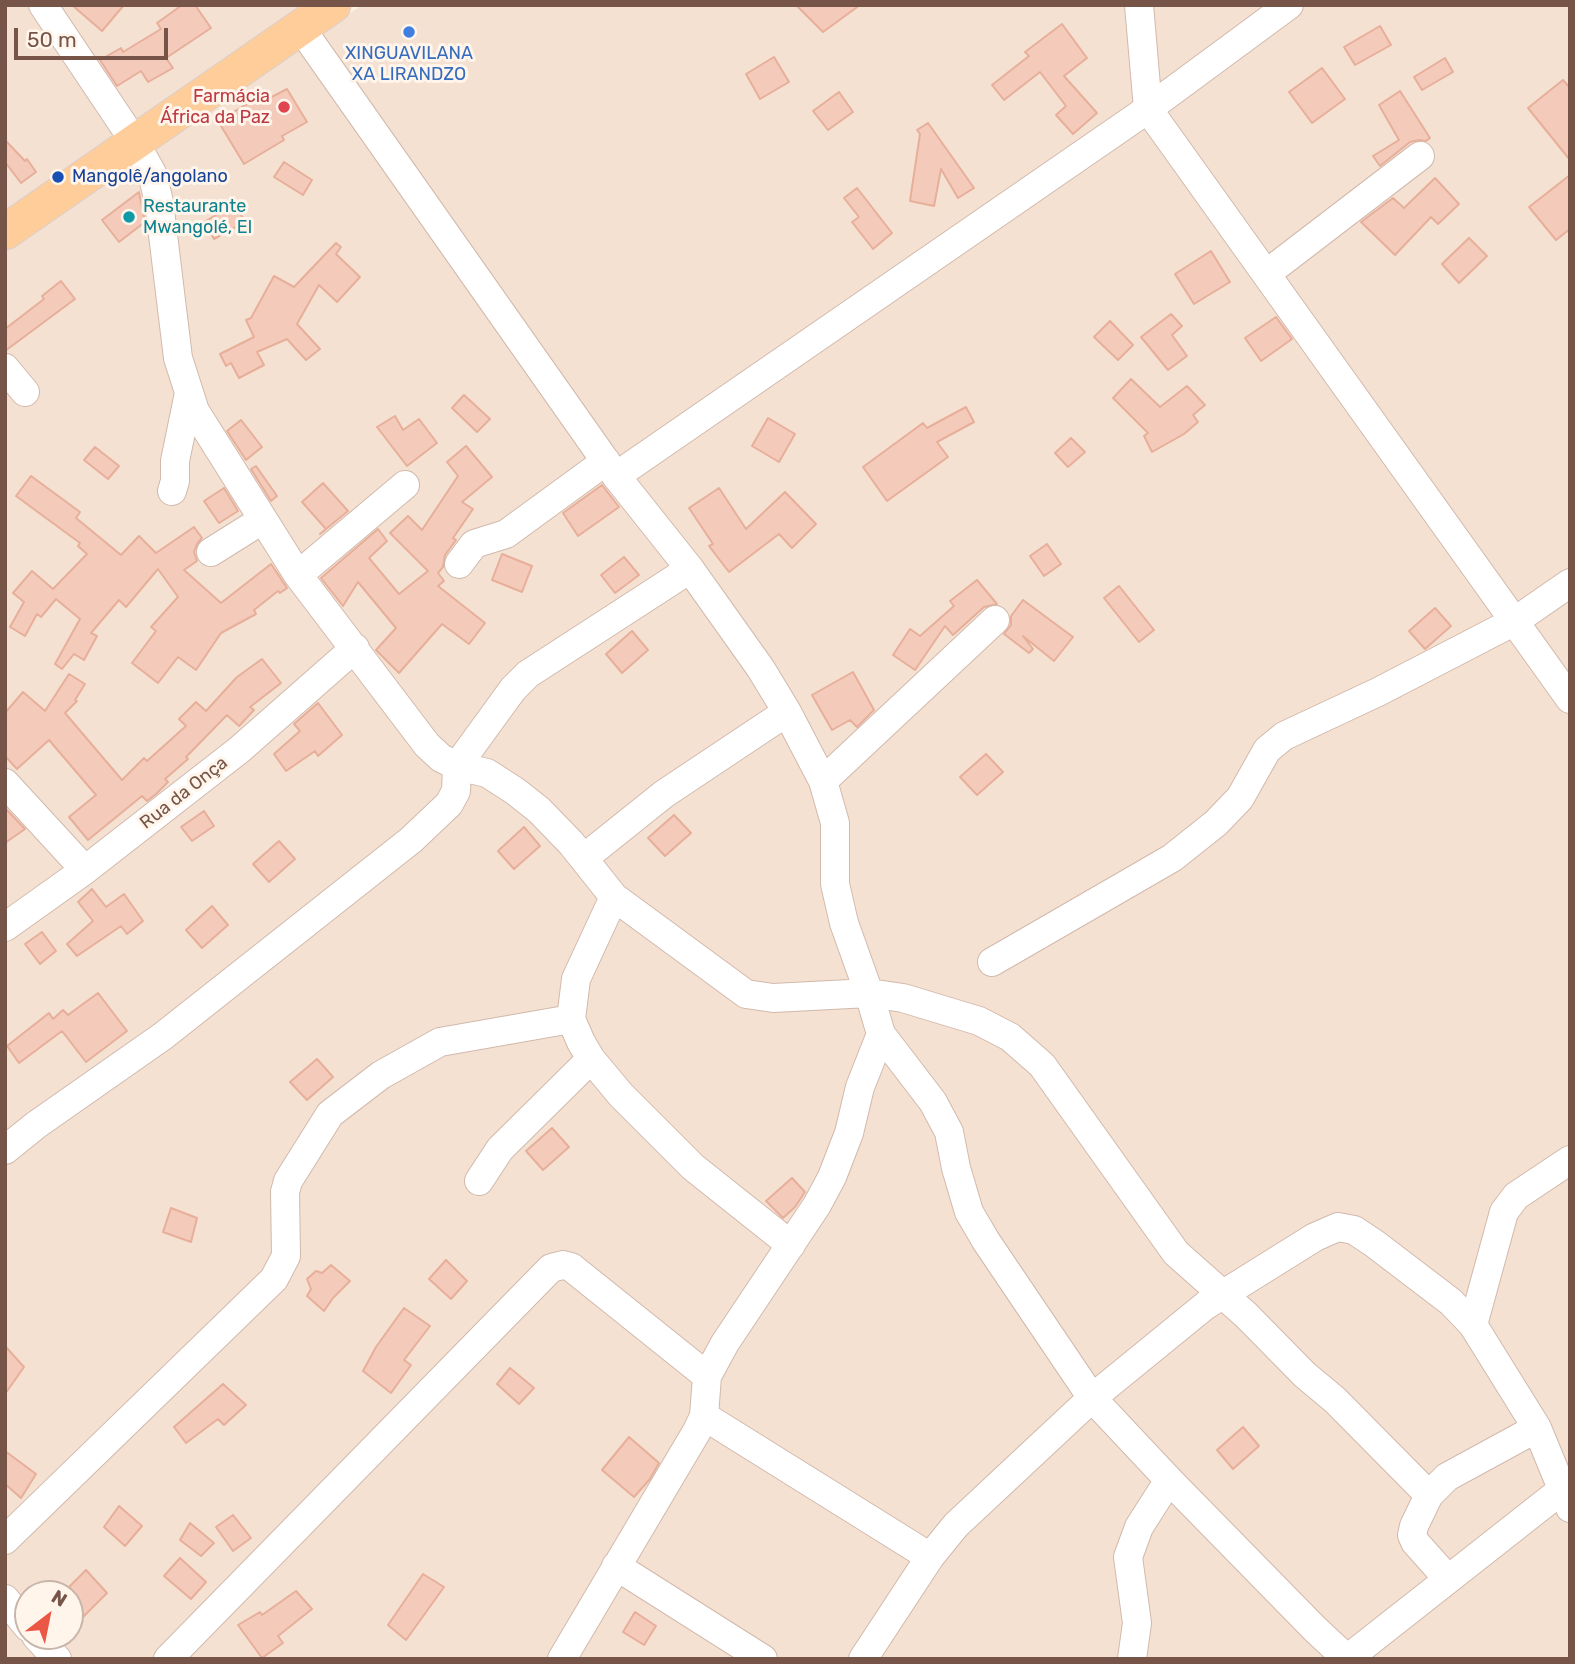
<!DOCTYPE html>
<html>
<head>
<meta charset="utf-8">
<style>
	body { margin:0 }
	#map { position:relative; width:1575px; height:1664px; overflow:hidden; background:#fdf0e4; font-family:Rubik,sans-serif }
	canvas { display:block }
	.frame { position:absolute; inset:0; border:7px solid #775448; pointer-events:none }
	.north { position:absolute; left:14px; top:1580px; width:70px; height:70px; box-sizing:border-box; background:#fff5eb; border:2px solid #c9b5aa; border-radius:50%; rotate:32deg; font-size:19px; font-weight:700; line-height:28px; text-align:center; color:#775448 }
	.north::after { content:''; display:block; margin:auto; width:24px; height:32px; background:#eb5745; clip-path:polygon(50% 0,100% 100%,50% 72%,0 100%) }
	.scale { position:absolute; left:14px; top:28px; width:154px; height:32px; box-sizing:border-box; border:4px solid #775448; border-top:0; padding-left:9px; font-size:21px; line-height:24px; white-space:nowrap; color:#775448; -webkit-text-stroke:5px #fff5eb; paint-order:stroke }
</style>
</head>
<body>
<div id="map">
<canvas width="1575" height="1664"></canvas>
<div class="frame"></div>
<div class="north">N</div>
<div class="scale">50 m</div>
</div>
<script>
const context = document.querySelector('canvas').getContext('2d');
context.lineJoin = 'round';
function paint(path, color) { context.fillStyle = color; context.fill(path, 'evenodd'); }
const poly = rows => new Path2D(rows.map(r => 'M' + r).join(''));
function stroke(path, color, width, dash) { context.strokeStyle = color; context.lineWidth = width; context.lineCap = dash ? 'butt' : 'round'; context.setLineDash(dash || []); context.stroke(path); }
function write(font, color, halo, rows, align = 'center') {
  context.font = font + ' Rubik,sans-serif'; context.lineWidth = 6; context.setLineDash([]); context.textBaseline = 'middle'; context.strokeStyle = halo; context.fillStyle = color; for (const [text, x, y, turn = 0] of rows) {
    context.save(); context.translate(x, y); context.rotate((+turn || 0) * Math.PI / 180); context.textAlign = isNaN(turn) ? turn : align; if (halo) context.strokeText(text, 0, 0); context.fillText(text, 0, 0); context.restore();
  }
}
paint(poly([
	[5,5,307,5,5,217],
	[362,5,1570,5,1570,1659,5,1659,5,249],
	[28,1594,70,1594,70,1636,28,1636]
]), '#f5e1d2');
const building = poly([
	[72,5,124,5,102,31,72,5],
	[182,5,195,5,211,28,166,58,173,68,148,82,141,71,117,86,100,60,121,48,123,52,161,29,157,23,182,5],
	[796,5,860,5,823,32,796,5],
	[1062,24,1087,58,1064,76,1097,113,1073,134,1056,115,1066,106,1040,72,1004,100,992,85,1029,56,1025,52,1062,24],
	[1380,26,1391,45,1355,65,1344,47,1380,26],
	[774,57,789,82,760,99,746,74,774,57],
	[1445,58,1453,72,1422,90,1414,77,1445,58],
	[1322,68,1345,99,1312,123,1289,92,1322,68],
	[1563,80,1570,88,1570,160,1528,108,1563,80],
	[287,89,307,122,282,136,284,140,244,164,218,121,259,97,262,102,287,89],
	[1400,91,1430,138,1426,141,1419,140,1410,142,1380,166,1373,156,1399,140,1379,105,1400,91],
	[839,92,853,112,828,130,813,111,839,92],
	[928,123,974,188,958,198,941,169,934,206,910,201,920,134,917,130,928,123],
	[5,140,25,161,27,159,36,172,21,183,5,162,5,140],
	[284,162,312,180,303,195,274,177,284,162],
	[1570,175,1570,229,1556,240,1529,207,1570,175],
	[1435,178,1459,204,1438,224,1431,217,1395,255,1361,222,1393,198,1404,208,1435,178],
	[857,188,892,233,873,249,852,222,859,217,844,198,857,188],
	[139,192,145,222,119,242,102,220,139,192],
	[235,204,245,222,214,239,204,222,235,204],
	[1469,238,1487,256,1459,283,1442,264,1469,238],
	[336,243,341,247,336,254,360,277,337,302,319,285,297,324,320,349,306,360,287,339,257,352,264,365,239,378,231,363,226,366,220,354,254,337,246,320,251,318,274,276,294,287,336,243],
	[1211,251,1230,282,1194,304,1175,274,1211,251],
	[61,281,75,299,5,351,5,329,44,299,42,296,61,281],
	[1171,314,1182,326,1172,335,1187,356,1168,370,1141,337,1171,314],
	[1276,317,1292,339,1261,361,1245,338,1276,317],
	[1110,321,1133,345,1118,360,1094,337,1110,321],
	[1131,379,1160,407,1187,386,1205,405,1193,415,1198,422,1184,434,1152,452,1144,436,1148,433,1113,398,1131,379],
	[464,395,490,419,477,432,452,408,464,395],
	[966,407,974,422,937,442,948,457,887,501,863,467,923,423,927,428,966,407],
	[395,416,403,430,419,419,437,443,407,466,377,427,395,416],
	[768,418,795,434,779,462,752,446,768,418],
	[241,420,262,447,246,460,227,431,241,420],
	[1071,438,1085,452,1068,467,1055,453,1071,438],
	[466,446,492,477,462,502,473,509,453,538,456,540,445,555,443,567,438,573,444,581,438,586,485,623,469,644,442,624,399,673,376,650,396,628,358,582,343,606,321,578,378,529,387,541,369,558,399,594,428,571,390,533,408,516,422,530,458,476,447,462,466,446],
	[95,447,119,466,108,479,84,460,95,447],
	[256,466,277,496,271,501,251,469,256,466],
	[31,476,80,512,76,518,121,555,139,536,156,553,194,527,202,538,197,544,194,552,197,561,184,570,221,603,271,564,287,588,280,593,278,591,254,610,256,614,221,633,196,670,178,657,158,683,132,663,156,631,151,627,178,597,158,569,126,607,119,600,91,633,97,636,84,660,74,654,62,669,55,664,80,619,56,599,41,617,37,614,25,636,10,627,24,602,13,593,32,571,53,589,87,554,78,546,80,543,16,496,31,476],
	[323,483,348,511,320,534,326,529,302,502,323,483],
	[602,485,619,507,578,536,563,513,602,485],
	[224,488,238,511,219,523,204,501,224,488],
	[719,488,746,529,785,492,816,524,792,548,779,534,729,572,709,546,713,544,689,508,719,488],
	[1047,544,1061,564,1044,576,1030,556,1047,544],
	[502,554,532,566,522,592,492,580,502,554],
	[624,557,639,575,615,593,601,575,624,557],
	[977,580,997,604,984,607,953,635,945,626,915,670,893,655,910,629,920,636,954,606,950,601,977,580],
	[1119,586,1154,630,1139,642,1104,598,1119,586],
	[1023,600,1073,637,1054,661,1023,636,1033,649,1029,653,1004,634,1011,625,1011,616,1023,600],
	[1435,608,1451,626,1425,649,1409,631,1435,608],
	[632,631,648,650,622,673,606,654,632,631],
	[262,659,281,683,250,707,254,710,239,726,227,715,186,757,188,759,165,779,168,782,156,794,147,801,142,796,88,840,69,817,96,795,49,740,17,769,5,756,5,713,23,692,45,711,69,674,85,684,75,700,77,701,65,713,122,780,144,758,147,761,186,726,179,719,196,702,206,711,237,677,262,659],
	[853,672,874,710,857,727,850,720,832,730,812,695,853,672],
	[318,703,342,735,318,756,315,751,286,771,274,754,300,731,294,724,318,703],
	[986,754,1003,772,977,795,960,777,986,754],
	[5,808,25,829,5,843,5,808],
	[204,811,214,826,192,841,181,827,204,811],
	[674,815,691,833,665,856,648,838,674,815],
	[524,827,540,846,514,869,498,851,524,827],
	[279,841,295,859,269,882,253,864,279,841],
	[92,889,106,907,124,894,143,921,127,934,121,926,77,956,67,944,93,921,78,902,92,889],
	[212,906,228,925,202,948,186,930,212,906],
	[42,932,56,951,40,964,25,944,42,932],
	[98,993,127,1031,86,1062,62,1031,19,1063,7,1046,49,1013,53,1019,63,1010,68,1015,98,993],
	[317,1059,333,1077,307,1100,290,1082,317,1059],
	[552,1128,569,1147,543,1170,526,1151,552,1128],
	[792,1178,805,1192,795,1207,783,1218,766,1201,792,1178],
	[171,1208,197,1218,191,1242,163,1232,171,1208],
	[446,1260,467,1281,451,1299,429,1279,446,1260],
	[331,1265,350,1281,333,1298,324,1311,307,1296,311,1289,307,1279,316,1271,322,1273,331,1265],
	[404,1308,430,1326,404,1360,411,1365,391,1393,363,1371,376,1347,404,1308],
	[5,1346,24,1367,5,1394,5,1346],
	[510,1368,534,1388,519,1404,497,1384,510,1368],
	[223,1384,246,1405,224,1425,218,1419,186,1443,174,1427,223,1384],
	[1243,1427,1259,1446,1233,1469,1217,1450,1243,1427],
	[629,1437,659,1463,650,1479,634,1497,602,1470,629,1437],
	[5,1451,36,1474,21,1498,5,1484,5,1451],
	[119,1506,142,1526,125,1546,104,1527,119,1506],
	[233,1515,251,1538,233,1551,216,1527,233,1515],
	[190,1523,214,1543,201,1556,180,1540,190,1523],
	[180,1558,206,1582,191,1599,164,1576,180,1558],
	[86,1570,107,1593,70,1630,70,1586,86,1570],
	[423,1574,444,1587,406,1640,388,1625,423,1574],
	[296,1591,312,1609,278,1636,283,1643,262,1658,238,1625,260,1612,262,1615,296,1591],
	[635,1612,656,1626,644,1645,623,1632,635,1612]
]);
paint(building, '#f4cbbb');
stroke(building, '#e7af9a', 2);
const minor = poly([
	[43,5,134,141,152,173,159,202,178,358,195,411,298,575,427,745,441,758,457,766,487,773,515,791,539,810,571,843,614,897,746,994,773,998,869,993,903,998,979,1021,1010,1037,1042,1065,1176,1253,1246,1315,1305,1375,1335,1400,1429,1495],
	[1139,5,1148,109,1570,699],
	[300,27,616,476,690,569,761,669,787,712,823,781,835,823,835,884,844,923,869,993,881,1034,933,1102,949,1132,956,1168,969,1212,986,1241,1092,1398,1169,1480,1315,1629,1347,1659],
	[1266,274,1420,156],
	[5,368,25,392],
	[616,476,1148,109,1289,5],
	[172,491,175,481,175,461,189,393],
	[211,552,262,520],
	[459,564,474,544,506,534,606,461],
	[298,575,405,485],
	[823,781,995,620],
	[5,783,85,870],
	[584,858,664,794,787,712],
	[614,897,576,979,571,1019,581,1042,591,1059,621,1095,693,1167,791,1245],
	[5,927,85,870,239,750,355,648],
	[992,962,1172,858,1216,823,1240,798,1267,750,1284,736,1378,692,1515,621,1570,583],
	[5,1150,36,1125,163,1036,411,840,449,804,456,791,457,766,513,689,528,674,690,569],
	[479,1181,500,1149,591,1059],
	[1473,1325,1504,1212,1516,1196,1570,1160],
	[704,1416,930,1557],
	[5,1540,274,1279,286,1256,285,1192,288,1181,330,1114,381,1075,440,1042,571,1019],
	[616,1566,763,1659],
	[1448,1579,1415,1542,1412,1535,1414,1526,1429,1495,1447,1477,1537,1428],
	[5,1599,28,1627],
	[36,1636,57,1659],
	[168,1659,551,1268,563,1265,571,1267,707,1376],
	[562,1659,697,1431,704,1416,707,1376,725,1343,817,1205,832,1177,849,1133,860,1087,881,1034],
	[863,1659,930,1557,956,1525,1092,1398,1206,1305,1315,1237,1338,1227,1354,1230,1375,1244,1451,1302,1473,1325,1537,1428,1570,1508],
	[1132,1659,1137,1623,1128,1557,1139,1527,1169,1480],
	[1347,1659,1563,1489]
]);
const major = poly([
	[5,232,333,5]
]);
stroke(minor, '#d1b9ac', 30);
stroke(major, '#d9cfcc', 37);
stroke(minor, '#fff', 28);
stroke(major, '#fecd9a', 35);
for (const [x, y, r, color] of [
	[409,32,7,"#3f7fe0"],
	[284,107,7,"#e0444e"],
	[58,177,7,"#1a4fb4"],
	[129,217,7,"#0f9aa8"]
]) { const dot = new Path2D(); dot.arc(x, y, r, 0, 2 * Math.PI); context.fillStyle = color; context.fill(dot); stroke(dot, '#fff5eb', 2.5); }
write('18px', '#366cbe', '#fff5eb', [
	["XINGUAVILANA",409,54],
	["XA LIRANDZO",409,75]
]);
write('18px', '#be3a42', '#fff5eb', [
	["Farmácia",270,97],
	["África da Paz",270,118]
], 'right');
write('18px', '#164399', '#fff5eb', [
	["Mangolê/angolano",72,177]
], 'left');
write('18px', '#0d838f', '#fff5eb', [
	["Restaurante",143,207],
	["Mwangolé, El",143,228]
], 'left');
write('18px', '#775448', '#fff5eb', [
	["Rua da Onça",184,793,-38]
]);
</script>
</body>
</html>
